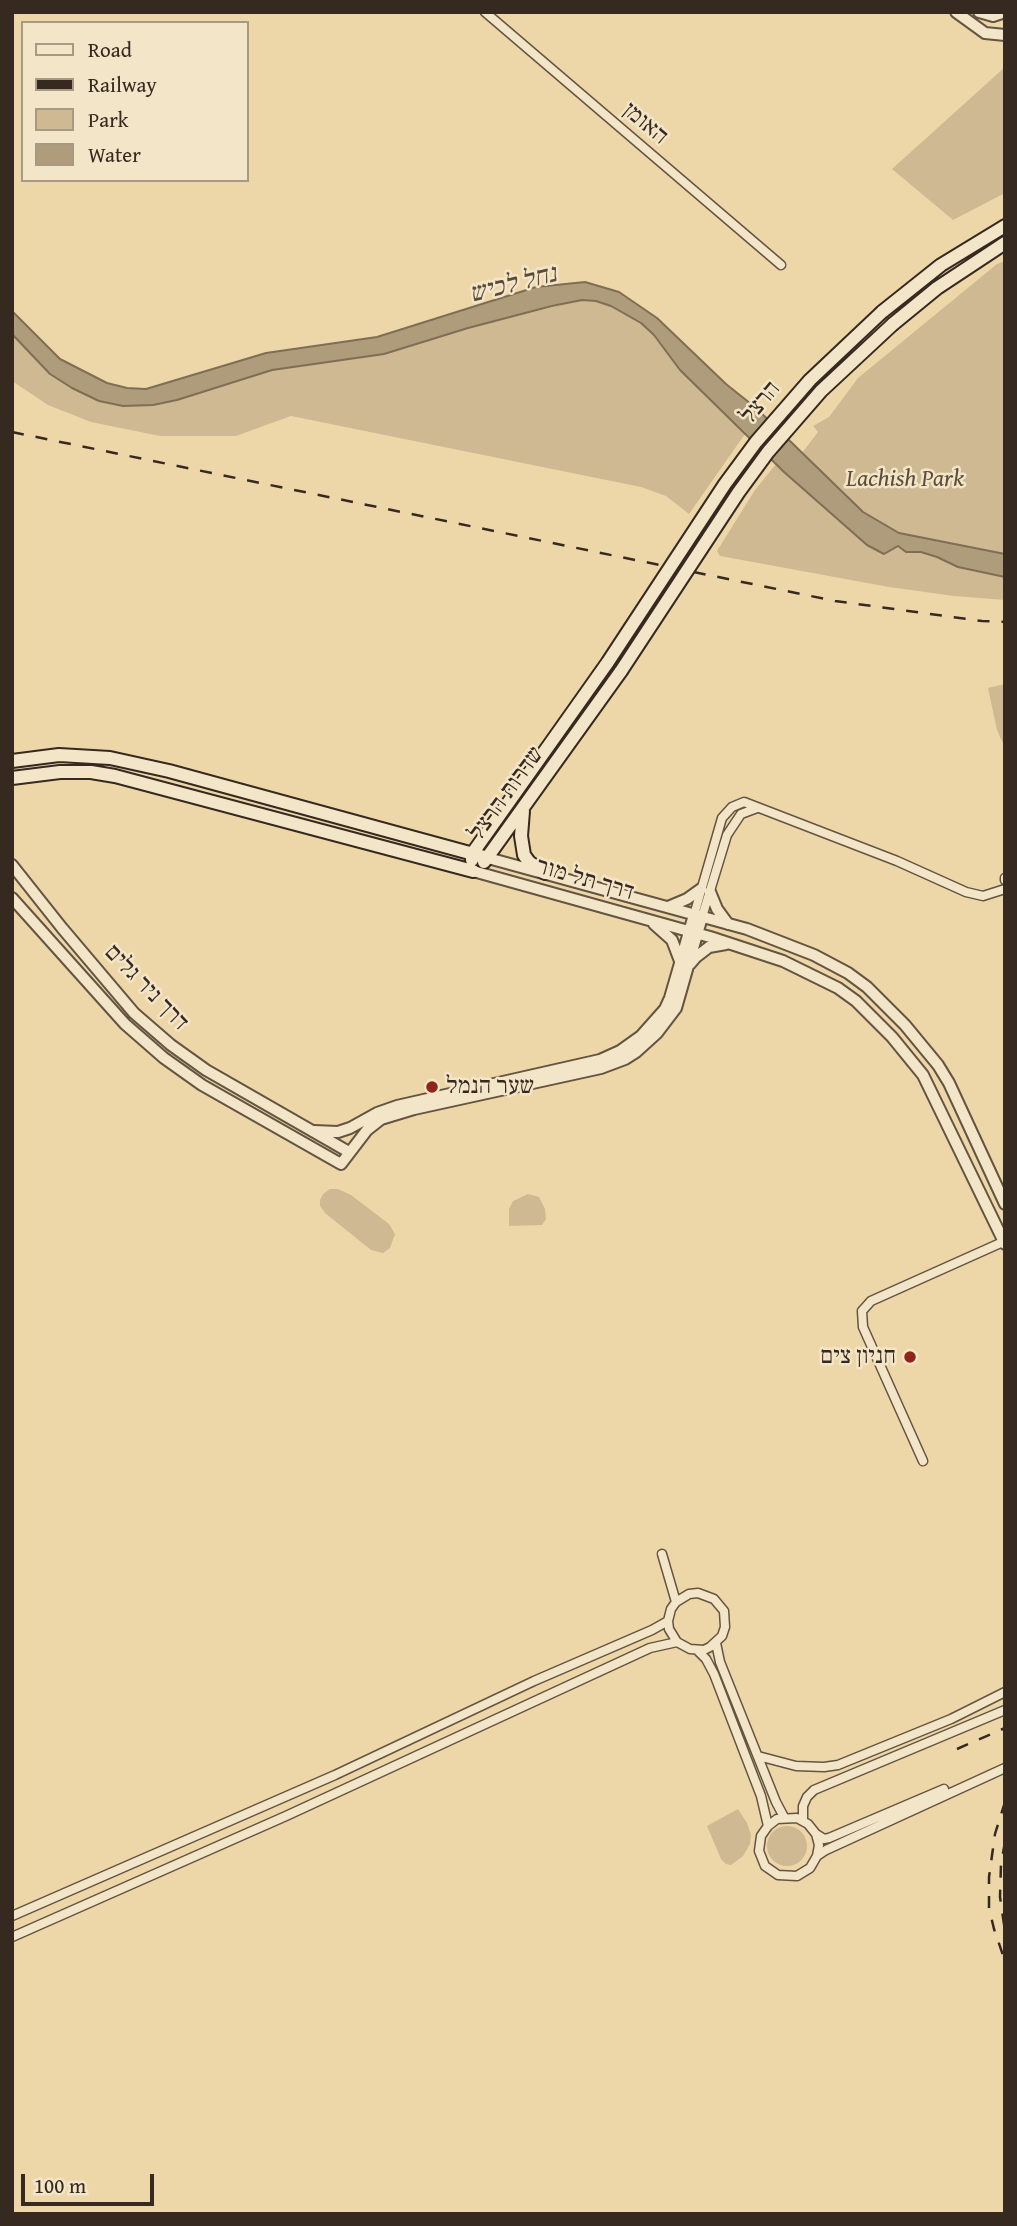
<!DOCTYPE html>
<html>
<head>
<meta charset="utf-8">
<style>
	body { margin:0 }
	#map { position:relative; width:1017px; height:2226px; overflow:hidden; background:#edd7a9; font-family:"Gentium Book Plus",serif }
	canvas { display:block }
	.frame { position:absolute; inset:0; border:14px solid #362920; pointer-events:none }
	.legend { position:absolute; left:21px; top:21px; width:228px; height:161px; box-sizing:border-box; background:#f3e5c7; border:2px solid #a79a84; margin:0; padding:9px 12px; list-style:none; font-size:21px; color:#362920 }
	.legend li { display:flex; align-items:center; gap:14px; height:35px }
	.legend b { width:35px; border:2px solid #a79a84 }
	.scale { position:absolute; left:21px; top:2174px; width:133px; height:32px; box-sizing:border-box; border:4px solid #362920; border-top:0; padding-left:9px; font-size:21px; line-height:24px; white-space:nowrap; color:#362920; -webkit-text-stroke:5px #f3e5c7; paint-order:stroke }
</style>
</head>
<body>
<div id="map">
<canvas width="1017" height="2226"></canvas>
<div class="frame"></div>
<ul class="legend">
<li><b style="height:9px;background:#f3e5c7"></b>Road</li>
<li><b style="height:9px;background:#362920"></b>Railway</li>
<li><b style="height:19px;background:#ceb992"></b>Park</li>
<li><b style="height:19px;background:#af9c7a"></b>Water</li>
</ul>
<div class="scale">100 m</div>
</div>
<script>
const context = document.querySelector('canvas').getContext('2d');
context.lineJoin = 'round';
function paint(path, color) { context.fillStyle = color; context.fill(path, 'evenodd'); }
const poly = rows => new Path2D(rows.map(r => 'M' + r).join(''));
function stroke(path, color, width, dash) { context.strokeStyle = color; context.lineWidth = width; context.lineCap = dash ? 'butt' : 'round'; context.setLineDash(dash || []); context.stroke(path); }
function write(font, color, halo, rows, align = 'center') {
  context.font = font + ' "Gentium Book Plus","Frank Ruhl Libre",serif'; context.lineWidth = 5; context.setLineDash([]); context.textBaseline = 'middle'; context.strokeStyle = halo; context.fillStyle = color; for (const [text, x, y, turn = 0] of rows) {
    context.save(); context.translate(x, y); context.rotate((+turn || 0) * Math.PI / 180); context.textAlign = isNaN(turn) ? turn : align; if (halo) context.strokeText(text, 0, 0); context.fillText(text, 0, 0); context.restore();
  }
}
paint(poly([
	[1005,67,1005,193,953,220,892,169],
	[1005,261,1005,600,954,596,889,587,720,556,717,551,755,490,776,464,786,474,818,432,813,426,829,417,858,378,997,264],
	[582,300,596,301,611,306,641,323,654,335,680,370,745,434,689,514,666,496,641,487,291,416,236,436,160,436,91,422,48,405,12,381,12,334,50,374,177,400,272,370,384,354,468,328],
	[1005,684,1005,748,997,730,988,688],
	[330,1189,338,1189,351,1195,389,1224,395,1234,390,1248,383,1253,371,1250,325,1213,320,1206,320,1200,323,1194],
	[528,1194,539,1197,545,1209,546,1219,542,1225,509,1226,509,1209,513,1201],
	[738,1809,747,1823,751,1835,750,1844,743,1856,731,1865,726,1864,721,1859,707,1826],
	'767 1846a20 20 0 1 1 40 0a20 20 0 1 1-40 0Z'
]), '#ceb992');
const water = poly([
	[585,282,619,292,657,318,726,384,756,408,863,512,899,533,1005,554,1005,577,958,567,937,557,921,552,906,552,898,546,884,554,867,545,784,472,680,370,654,335,641,323,611,306,596,301,582,300,552,306,468,328,384,354,272,370,177,400,153,405,123,406,99,401,72,388,50,374,12,334,12,311,60,359,107,383,127,388,146,389,266,353,377,337,536,287,585,282]
]);
paint(water, '#af9c7a');
stroke(water, '#7f6e56', 2);
const minor = poly([
	[485,12,781,265],
	[1005,878,1005,880],
	[694,915,722,818,732,807,744,802,897,861,966,892,983,896,1005,889],
	[702,917,727,835,741,814,757,808],
	[923,1461,863,1327,862,1311,871,1301,1005,1241],
	[662,1554,676,1602],
	[716,1643,720,1662,776,1802,784,1817],
	[697,1650,706,1659,714,1674,761,1796,768,1826],
	[758,1756,796,1766,824,1767,838,1765,951,1719,1005,1692],
	[803,1821,803,1806,807,1797,814,1790,1005,1710],
	[816,1834,824,1839,829,1838,944,1789],
	[817,1856,819,1845,816,1834,808,1824,797,1818,777,1819,768,1826,761,1836,759,1851,765,1866,778,1875,797,1876,810,1868,817,1856,826,1850,1005,1768],
	[12,1916,335,1775,534,1681,652,1630,668,1621],
	[12,1937,286,1816,650,1648,677,1642,690,1649,704,1650,710,1647,722,1636,725,1627,724,1611,714,1599,698,1593,689,1594,676,1602,671,1609,668,1621,669,1629,677,1642]
]);
const tertiary = poly([
	[956,12,985,33,1005,35],
	[979,12,993,16,1005,12],
	[488,858,747,929,814,955,848,973,867,987,905,1025,938,1065,949,1083,1005,1204],
	[12,865,62,928,134,1013,171,1045,206,1070,349,1152],
	[473,871,710,937,783,961,838,988,856,1001,892,1037,923,1075,1005,1244],
	[710,892,717,909,728,924],
	[12,898,125,1024,164,1058,202,1085,341,1164,367,1130,381,1119,414,1109,601,1068,625,1059,636,1052,657,1033,676,1008,702,917],
	[668,907,687,899,701,889],
	[654,924,672,940,680,961],
	[690,964,696,957,709,947,726,944],
	[314,1131,338,1132,350,1128,377,1113,397,1106,600,1060,620,1051,641,1036,665,1009,670,998,694,915]
]);
const secondary = poly([
	[882,312,941,265,1005,226],
	[893,324,937,288,1005,243],
	[12,761,59,755,110,758,169,771,488,858],
	[12,778,60,772,91,772,115,776,473,871],
	[523,811,521,836,524,855,529,862,545,873],
	[472,860,472,854,608,662],
	[484,862,621,671]
]);
stroke(minor, '#645442', 11);
stroke(tertiary, '#645442', 14);
stroke(secondary, '#362920', 16);
stroke(minor, '#f3e5c7', 8);
stroke(tertiary, '#f3e5c7', 10);
stroke(secondary, '#f3e5c7', 12);
stroke(poly([
	[12,432,835,601,982,621,1005,622],
	[957,1749,1005,1728],
	[1005,1802,995,1834,989,1877,989,1908,994,1929,1005,1961],
	[1005,1842,1001,1864,1000,1897,1005,1931]
]), '#362920', 2.5, [12, 12]);
const secondaryBridge = poly([
	[608,662,725,484,756,442,810,380,882,312],
	[621,671,738,493,768,452,821,391,893,324]
]);
stroke(secondaryBridge, '#362920', 16, []);
stroke(secondaryBridge, '#f3e5c7', 12);
for (const [x, y, r, color] of [
	[432,1087,7,"#8f2418"],
	[910,1357,7,"#8f2418"]
]) { const dot = new Path2D(); dot.arc(x, y, r, 0, 2 * Math.PI); context.fillStyle = color; context.fill(dot); stroke(dot, '#f3e5c7', 2.5); }
write('24px', '#362920', '#f3e5c7', [
	["האומן",645,124,40],
	["הרצל",761,403,-50],
	["שדרות הרצל",507,794,-54],
	["דרך תל מור",585,880,16],
	["דרך ניר גלים",146,988,46]
]);
write('italic 24px', '#5c4d3c', '#f3e5c7', [
	["Lachish Park",905,480]
]);
write('24px', '#362920', '#f3e5c7', [
	["שער הנמל",446,1087],
	["חניון צים",896,1357,"right"]
], 'left');
write('italic 26px', '#5a4c3b', '#f3e5c7', [
	["נחל לכיש",513,285,-14]
]);
</script>
</body>
</html>
